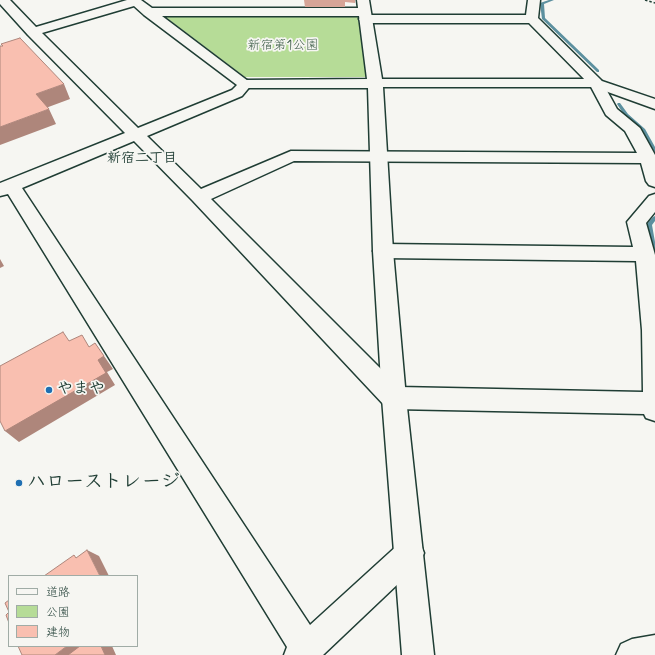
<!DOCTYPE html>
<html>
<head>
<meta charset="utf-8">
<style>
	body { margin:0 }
	#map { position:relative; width:655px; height:655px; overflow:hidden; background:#f6f6f2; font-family:Mynerve,"Klee One",sans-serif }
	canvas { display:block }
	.legend { position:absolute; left:8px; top:575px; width:130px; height:72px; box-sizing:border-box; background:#f6f6f2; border:1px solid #a0aca6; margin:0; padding:5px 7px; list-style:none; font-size:12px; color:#1f3d34 }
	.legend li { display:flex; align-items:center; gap:8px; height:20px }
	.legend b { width:20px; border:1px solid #a0aca6 }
</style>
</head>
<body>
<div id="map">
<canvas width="655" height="655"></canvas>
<ul class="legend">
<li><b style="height:5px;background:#f6f6f2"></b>道路</li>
<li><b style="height:11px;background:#b6dc97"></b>公園</li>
<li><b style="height:11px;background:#f9bfb0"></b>建物</li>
</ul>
</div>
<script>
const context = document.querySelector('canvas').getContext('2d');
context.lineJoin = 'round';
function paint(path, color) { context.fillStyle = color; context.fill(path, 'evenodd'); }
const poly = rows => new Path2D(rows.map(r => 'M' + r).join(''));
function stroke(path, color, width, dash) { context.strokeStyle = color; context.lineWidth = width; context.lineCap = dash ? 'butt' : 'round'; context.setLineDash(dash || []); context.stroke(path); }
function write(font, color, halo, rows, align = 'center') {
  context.font = font + ' Mynerve,"Klee One",sans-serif'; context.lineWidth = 3.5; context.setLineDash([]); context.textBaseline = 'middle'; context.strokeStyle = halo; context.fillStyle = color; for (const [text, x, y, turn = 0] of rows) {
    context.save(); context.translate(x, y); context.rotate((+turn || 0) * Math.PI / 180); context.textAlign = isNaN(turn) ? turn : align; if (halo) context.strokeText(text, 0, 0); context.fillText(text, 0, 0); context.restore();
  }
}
paint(poly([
	[163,15,358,15,366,77,245,77]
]), '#b6dc97');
paint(poly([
	[549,0,554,0,544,4,545,18,599,70,599,72,597,72,542,19,540,3,549,0],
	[618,103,620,103,628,114,645,129,655,147,655,152,653,151,641,131,625,116,617,104,618,103],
	[655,216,655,221,652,225,655,242,655,257,652,255,646,225,653,217,655,216]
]), '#5c909f');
const street = poly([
	[0,0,10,0,36,27,127,0,141,0,152,8,364,8,368,9,370,12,366,15,526,15,528,0,540,0,538,18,601,80,617,109,640,128,655,155,655,187,649,185,646,181,641,163,294,161,211,199,399,387,643,392,642,330,636,261,383,258,376,256,373,251,376,246,383,244,633,247,627,222,649,196,655,194,655,212,646,223,655,255,655,421,646,418,644,414,394,409,385,406,193,201,134,141,22,188,310,625,400,543,410,539,420,543,424,553,420,563,323,655,284,655,287,647,8,194,0,196,0,183,125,133,28,35,0,4,0,0],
	[134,6,144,15,237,85,232,90,138,128,42,33,134,6],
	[162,16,363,16,359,19,361,22,365,23,529,23,590,85,606,115,625,131,637,153,291,151,201,189,147,136,242,96,252,84,162,16],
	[655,635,655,655,616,655,621,644,632,639,655,635]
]);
const secondary = poly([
	[357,0,369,0,382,79,596,79,655,99,655,109,594,87,383,87,393,251,406,398,434,655,402,655,382,398,373,251,368,88,245,88,240,87,238,84,240,81,245,80,367,79,357,0]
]);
stroke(street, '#1f3d34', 3);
stroke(secondary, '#1f3d34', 3);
stroke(poly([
	[645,0,655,3]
]), '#1f3d34', 1.5, [2.5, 2]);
paint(street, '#f6f6f2');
paint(secondary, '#f6f6f2');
paint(poly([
	[304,0,355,0,355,3,345,2,345,7,305,7]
]), '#d6a497');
paint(poly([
	[64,84,70,99,43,109,36,94],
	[49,109,56,124,0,145,0,127],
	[0,259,4,266,0,268],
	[95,343,113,369,107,372,115,385,19,442,5,431,98,360],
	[87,550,99,556,109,576,100,576],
	[67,646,83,646,71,655,55,655],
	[101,646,112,646,116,655,105,655]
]), '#ae867b');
const building = poly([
	[20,38,64,84,36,94,49,109,0,127,0,46,3,46,1,44,20,38],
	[63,332,69,341,82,335,89,347,95,343,104,356,98,360,106,373,5,431,0,421,0,366,63,332],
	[87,550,100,576,44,576,74,555,76,558,87,550],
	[9,600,9,612,5,603,9,600],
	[9,612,9,623,6,615,9,612],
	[18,646,67,646,55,655,22,655,18,646],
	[80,646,101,646,105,655,68,655,80,646]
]);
paint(building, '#f9bfb0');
stroke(building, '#ae867b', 1);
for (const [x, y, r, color] of [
	[49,390,4,"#1f6fb2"],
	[19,483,4,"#1f6fb2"]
]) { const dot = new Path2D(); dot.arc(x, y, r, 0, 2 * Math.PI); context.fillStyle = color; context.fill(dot); stroke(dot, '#f6f6f2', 1.5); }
write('13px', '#3d5d48', '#f6f6f2', [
	["新宿第1公園",283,46]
]);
write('bold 14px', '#1f3d34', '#f6f6f2', [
	["新宿二丁目",142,159]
]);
write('bold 16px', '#1f3d34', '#f6f6f2', [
	["やまや",57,390]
], 'left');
write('bold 19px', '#1f3d34', '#f6f6f2', [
	["ハローストレージ",27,483]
], 'left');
</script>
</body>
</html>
